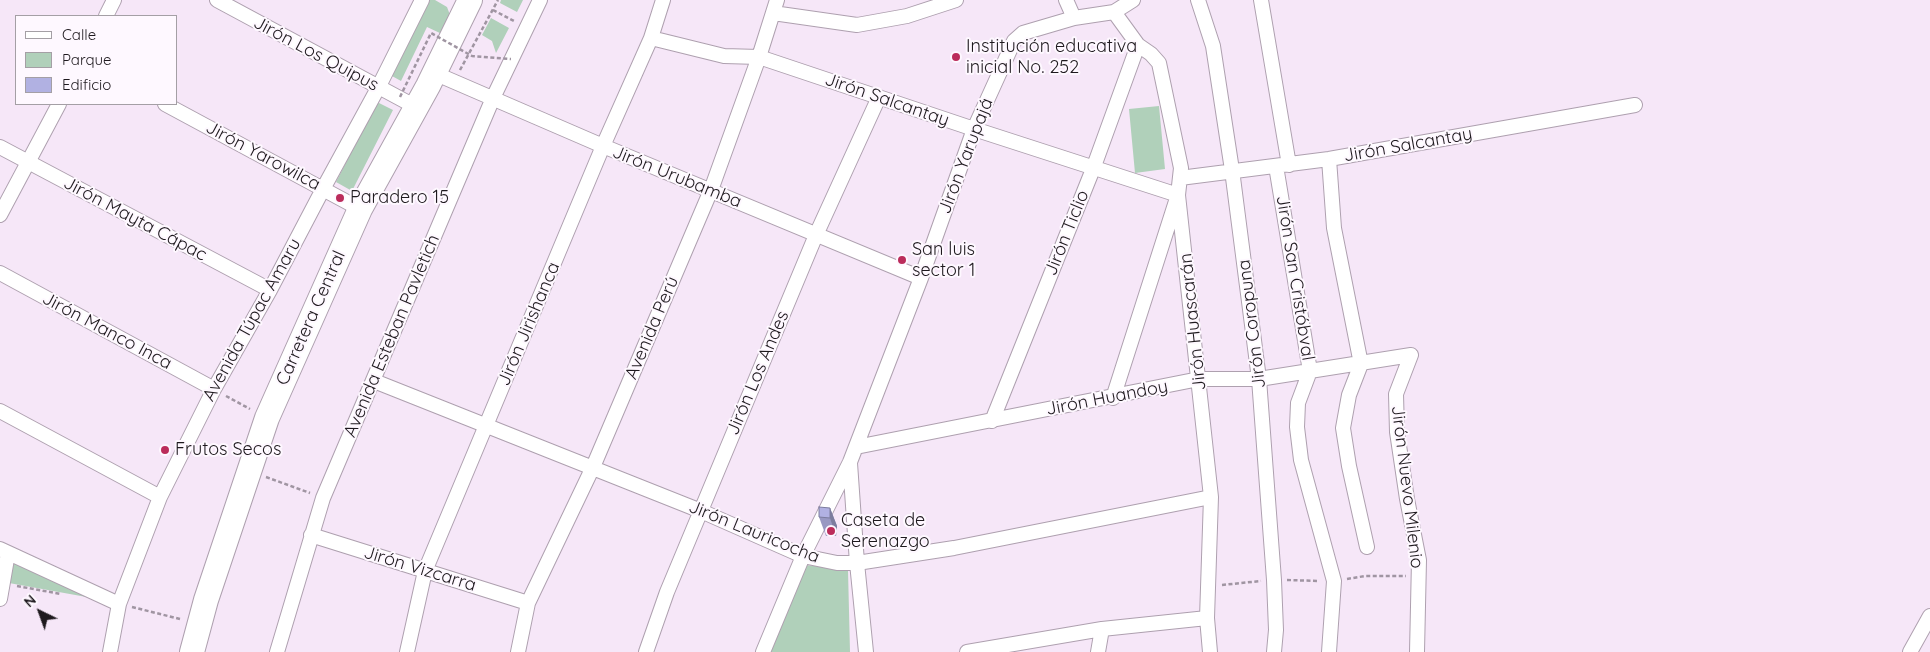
<!DOCTYPE html>
<html>
<head>
<meta charset="utf-8">
<style>
	body { margin:0 }
	#map { position:relative; width:1930px; height:652px; overflow:hidden; background:#f6e7f8; font-family:Quicksand,sans-serif }
	canvas { display:block }
	.legend { position:absolute; left:15px; top:15px; width:162px; height:90px; box-sizing:border-box; background:#fef8ff; border:1px solid #a49fa5; margin:0; padding:6px 9px; list-style:none; font-size:15px; color:#1e191e }
	.legend li { display:flex; align-items:center; gap:10px; height:25px }
	.legend b { width:25px; border:1px solid #a49fa5 }
	.north { position:absolute; left:15px; top:587px; width:50px; height:50px; -webkit-text-stroke:4px #fef8ff; paint-order:stroke; rotate:318deg; font-size:14px; font-weight:700; line-height:20px; text-align:center; color:#1e191e }
	.north::after { content:''; display:block; margin:auto; width:18px; height:22px; background:#1e191e; clip-path:polygon(50% 0,100% 100%,50% 72%,0 100%) }
</style>
</head>
<body>
<div id="map">
<canvas width="1930" height="652"></canvas>
<ul class="legend">
<li><b style="height:6px;background:#fff"></b>Calle</li>
<li><b style="height:14px;background:#b0d0ba"></b>Parque</li>
<li><b style="height:14px;background:#b1b1e2"></b>Edificio</li>
</ul>
<div class="north">N</div>
</div>
<script>
const context = document.querySelector('canvas').getContext('2d');
context.lineJoin = 'round';
function paint(path, color) { context.fillStyle = color; context.fill(path, 'evenodd'); }
const poly = rows => new Path2D(rows.map(r => 'M' + r).join(''));
function stroke(path, color, width, dash) { context.strokeStyle = color; context.lineWidth = width; context.lineCap = dash ? 'butt' : 'round'; context.setLineDash(dash || []); context.stroke(path); }
function write(font, color, halo, rows, align = 'center') {
  context.font = font + ' Quicksand,sans-serif'; context.lineWidth = 4; context.setLineDash([]); context.textBaseline = 'middle'; context.strokeStyle = halo; context.fillStyle = color; for (const [text, x, y, turn = 0] of rows) {
    context.save(); context.translate(x, y); context.rotate((+turn || 0) * Math.PI / 180); context.textAlign = isNaN(turn) ? turn : align; if (halo) context.strokeText(text, 0, 0); context.fillText(text, 0, 0); context.restore();
  }
}
paint(poly([
	[430,0,435,0,447,7,450,15,442,34,427,27,401,81,392,76],
	[501,0,523,0,517,12,500,3],
	[491,18,509,28,496,53,492,41,482,35],
	[377,102,393,110,352,191,336,182],
	[1159,106,1165,169,1135,173,1129,109],
	[12,559,103,600,9,583],
	[806,565,848,570,850,652,771,652]
]), '#b0d0ba');
const minor = poly([
	[217,0,416,107],
	[1066,0,1074,18],
	[1198,0,1213,46,1232,170,1259,379,1274,580,1276,630,1274,652],
	[1261,0,1289,165],
	[1114,12,1138,45,1151,54,1159,63,1181,168,1178,195,1211,497,1207,618,1210,652],
	[773,13,857,25,907,16,956,0],
	[106,16,114,0],
	[651,38,724,56,759,57,974,129,1178,195,1113,398],
	[434,73,603,146,921,278],
	[165,104,360,209],
	[0,147,270,290],
	[1329,159,1334,228,1361,364,1349,395,1343,428,1349,466,1367,547],
	[1276,166,1310,371,1298,403,1297,427,1301,460,1334,581,1329,652],
	[1180,178,1329,159,1635,105],
	[0,215,59,104],
	[0,273,214,389],
	[1411,355,1396,394,1397,432,1407,499,1419,560,1417,652],
	[374,381,701,511,803,556,837,563,857,563,954,548,1211,497],
	[0,411,160,497],
	[992,421,1093,169,1138,45],
	[856,447,1199,379,1259,379,1411,355],
	[850,463,857,563,866,652],
	[311,535,528,603],
	[0,549,119,604],
	[0,599,8,553],
	[110,652,119,604,160,497,214,389,270,290,323,189,378,88,422,0],
	[277,652,323,498,493,98,540,0],
	[407,652,425,571,603,146,651,38,663,0],
	[518,652,528,603,593,467,711,190,759,57,777,0],
	[646,652,667,592,816,235,879,97],
	[763,652,803,556,850,462,921,278,974,129,1014,41,1023,33,1074,18,1114,12,1133,0],
	[967,652,1102,629,1207,618],
	[1098,652,1102,629],
	[1910,652,1930,616]
]);
const trunk = poly([
	[192,652,206,600,267,418,360,209,428,86,470,0]
]);
stroke(minor, '#aea0af', 16);
stroke(trunk, '#aea0af', 26);
stroke(poly([
	[493,10,514,21],
	[460,70,498,0],
	[226,396,250,409],
	[266,477,310,493],
	[1347,579,1365,576,1406,576],
	[1287,580,1319,581],
	[1222,585,1261,581],
	[17,586,61,594],
	[132,607,180,619]
]), '#a095a2', 2.5, [4, 2.5]);
stroke(minor, '#fff', 14);
stroke(trunk, '#fff', 24);
stroke(poly([
	[400,97,431,33,472,56,511,59]
]), '#a095a2', 2.5, [4, 2.5]);
paint(poly([
	[830,508,837,526,836,536,826,536,819,517]
]), '#9898c2');
paint(poly([
	[830,508,837,526,836,536,830,518]
]), '#7c7c9e');
const building = poly([
	[819,507,830,508,830,518,819,517,819,507]
]);
paint(building, '#b1b1e2');
stroke(building, '#7c7c9e', 1);
for (const [x, y, r, color] of [
	[956,57,5,"#bb2c5b"],
	[340,198,5,"#bb2c5b"],
	[902,260,5,"#bb2c5b"],
	[165,450,5,"#bb2c5b"],
	[831,531,5,"#bb2c5b"]
]) { const dot = new Path2D(); dot.arc(x, y, r, 0, 2 * Math.PI); context.fillStyle = color; context.fill(dot); stroke(dot, '#fef8ff', 2); }
write('18px', '#1e191e', '#fef8ff', [
	["Institución educativa",966,47],
	["inicial No. 252",966,68],
	["Paradero 15",350,198],
	["San luis",912,250],
	["sector 1",912,271],
	["Frutos Secos",175,450],
	["Caseta de",841,521],
	["Serenazgo",841,542]
], 'left');
write('18px', '#1e191e', '#fef8ff', [
	["Jirón Los Quipus",316,54,28],
	["Jirón Salcantay",887,100,19],
	["Jirón Salcantay",1408,145,-10],
	["Jirón Yarowilca",263,156,28],
	["Jirón Yarupajá",966,156,-69],
	["Jirón Urubamba",677,177,22],
	["Jirón Mayta Cápac",135,219,28],
	["Jirón Ticlio",1067,233,-68],
	["Jirón San Cristóbval",1295,278,81],
	["Carretera Central",311,318,-66],
	["Avenida Túpac Amaru",252,320,-61],
	["Jirón Huascarán",1193,322,-96],
	["Jirón Jirishanca",529,324,-67],
	["Jirón Coropuna",1252,324,-97],
	["Avenida Perú",652,328,-67],
	["Jirón Manco Inca",107,331,28],
	["Avenida Esteban Pavletich",392,336,-67],
	["Jirón Los Andes",758,373,-67],
	["Jirón Huandoy",1107,398,-11],
	["Jirón Nuevo Milenio",1407,487,83],
	["Jirón Lauricocha",754,532,22],
	["Jirón Vizcarra",420,569,17]
]);
</script>
</body>
</html>
